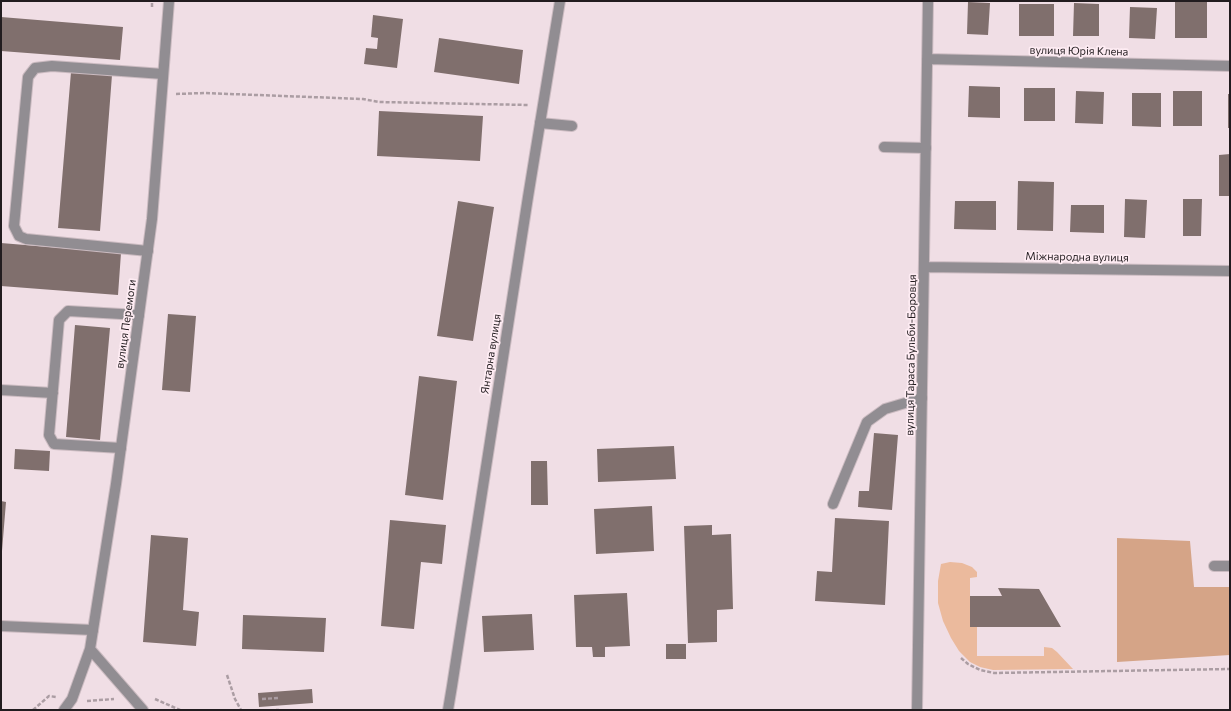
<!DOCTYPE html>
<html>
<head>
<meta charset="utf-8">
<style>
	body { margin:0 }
	#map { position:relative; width:1231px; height:711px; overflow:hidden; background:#f0dee5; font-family:Commissioner,sans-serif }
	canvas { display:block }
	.frame { position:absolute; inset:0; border:2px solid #221c1f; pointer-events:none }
</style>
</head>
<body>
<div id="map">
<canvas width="1231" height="711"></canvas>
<div class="frame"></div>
</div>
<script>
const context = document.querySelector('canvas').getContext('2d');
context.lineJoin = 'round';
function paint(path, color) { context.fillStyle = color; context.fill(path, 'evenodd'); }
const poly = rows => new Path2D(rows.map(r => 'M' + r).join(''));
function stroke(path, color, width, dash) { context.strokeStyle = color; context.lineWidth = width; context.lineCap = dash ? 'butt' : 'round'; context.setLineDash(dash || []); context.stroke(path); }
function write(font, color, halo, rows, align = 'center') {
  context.font = font + ' Commissioner,sans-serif'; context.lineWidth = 3.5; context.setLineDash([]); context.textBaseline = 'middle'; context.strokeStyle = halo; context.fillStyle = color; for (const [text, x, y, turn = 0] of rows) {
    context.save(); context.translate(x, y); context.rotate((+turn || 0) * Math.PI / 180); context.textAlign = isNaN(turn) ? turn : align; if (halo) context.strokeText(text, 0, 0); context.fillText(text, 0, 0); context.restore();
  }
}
paint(poly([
	[950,562,962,563,972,567,977,572,977,577,970,578,970,626,977,627,977,656,1044,656,1044,647,1052,648,1057,652,1073,669,993,670,980,667,970,662,959,651,951,638,943,621,938,603,938,581,941,564]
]), '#ebba9d');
paint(poly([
	[1117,538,1190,541,1194,587,1230,587,1230,655,1117,662]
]), '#d5a487');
paint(poly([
	[968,2,990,3,988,35,967,34],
	[1175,2,1207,2,1207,38,1175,38],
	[1074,3,1099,4,1099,36,1073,36],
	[1019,4,1054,4,1054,36,1019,36],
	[1130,7,1157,8,1155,39,1129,38],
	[373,15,403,19,397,68,364,64,366,48,377,49,378,38,371,37],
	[1,17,123,27,120,60,1,51],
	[439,38,523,50,519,84,434,72],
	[71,72,112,75,100,231,58,228],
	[969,86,1000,87,1000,118,968,117],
	[1024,88,1055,88,1055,121,1024,121],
	[1076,91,1104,92,1103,124,1075,123],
	[1173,91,1202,91,1202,126,1173,126],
	[1132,93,1161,93,1161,127,1132,126],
	[1228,94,1230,94,1230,128,1228,128],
	[379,111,483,116,480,161,377,156],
	[1230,154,1230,196,1219,196,1219,155],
	[1018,181,1054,182,1053,231,1017,230],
	[1125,199,1147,200,1145,238,1124,237],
	[1183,199,1202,199,1201,236,1183,236],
	[458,201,494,207,473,341,437,336],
	[955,201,996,201,996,230,954,229],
	[1071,205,1104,205,1104,233,1070,232],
	[1,243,121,253,118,295,1,286],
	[168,314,196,316,190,392,162,390],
	[75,325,110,328,100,440,66,437],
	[419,376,457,381,443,500,405,495],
	[874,433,898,435,892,510,858,507,859,491,869,491],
	[674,446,676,479,598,482,597,449],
	[15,449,50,451,49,471,14,469],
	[531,461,547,461,548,505,531,505],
	[1,501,6,502,2,551,1,551],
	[652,506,654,551,596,554,594,509],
	[835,518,889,521,885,605,815,601,817,571,832,572],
	[390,520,446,525,442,564,421,562,414,629,381,626],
	[712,525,712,535,731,534,733,609,717,610,717,642,688,643,684,526],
	[151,535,188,538,183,610,199,612,196,646,143,642],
	[998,588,1039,589,1061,627,970,627,970,596,1002,596],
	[627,593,630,646,605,647,605,657,593,657,592,647,576,647,574,595],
	[532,614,534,650,484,652,482,616],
	[243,615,326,618,324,652,242,649],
	[666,644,686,644,686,659,666,659],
	[312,689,313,703,259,707,258,693]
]), '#806f6d');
const lane = poly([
	[540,123,572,126],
	[884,147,926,148],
	[148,251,26,239,19,236,14,226,28,77,35,68,52,66,163,74],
	[1,390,53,393],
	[121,448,54,444,49,435,59,320,68,311,139,315],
	[833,504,867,422,885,409,922,398],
	[1214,566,1230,566],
	[1,626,93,630]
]);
const street = poly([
	[927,59,1230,66],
	[924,267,1230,271],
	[90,649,143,710],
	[64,710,72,699,90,649,116,484,152,219,169,1],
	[448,710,452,686,528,197,560,1],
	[917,710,928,1]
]);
stroke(lane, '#cbbbc1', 12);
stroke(street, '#cbbbc1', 12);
stroke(poly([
	[152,7,152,1],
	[176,94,204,93,363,99,379,102,529,105],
	[961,658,968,664,980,670,994,673,1230,669],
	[227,675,235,699,241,710],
	[155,699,180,710],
	[262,699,278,698],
	[87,701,114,699],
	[33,710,49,696,56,697],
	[276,710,279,710]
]), '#ab9da3', 2.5, [4, 2]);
stroke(lane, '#918d92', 10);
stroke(street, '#918d92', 10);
write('11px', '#221c1f', '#feecf3', [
	["вулиця Юрія Клена",1079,51,1],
	["Міжнародна вулиця",1077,257,1],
	["вулиця Перемоги",126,324,-82],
	["Янтарна вулиця",491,354,-81],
	["вулиця Тараса Бульби-Боровця",911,355,-89]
]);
</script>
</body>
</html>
